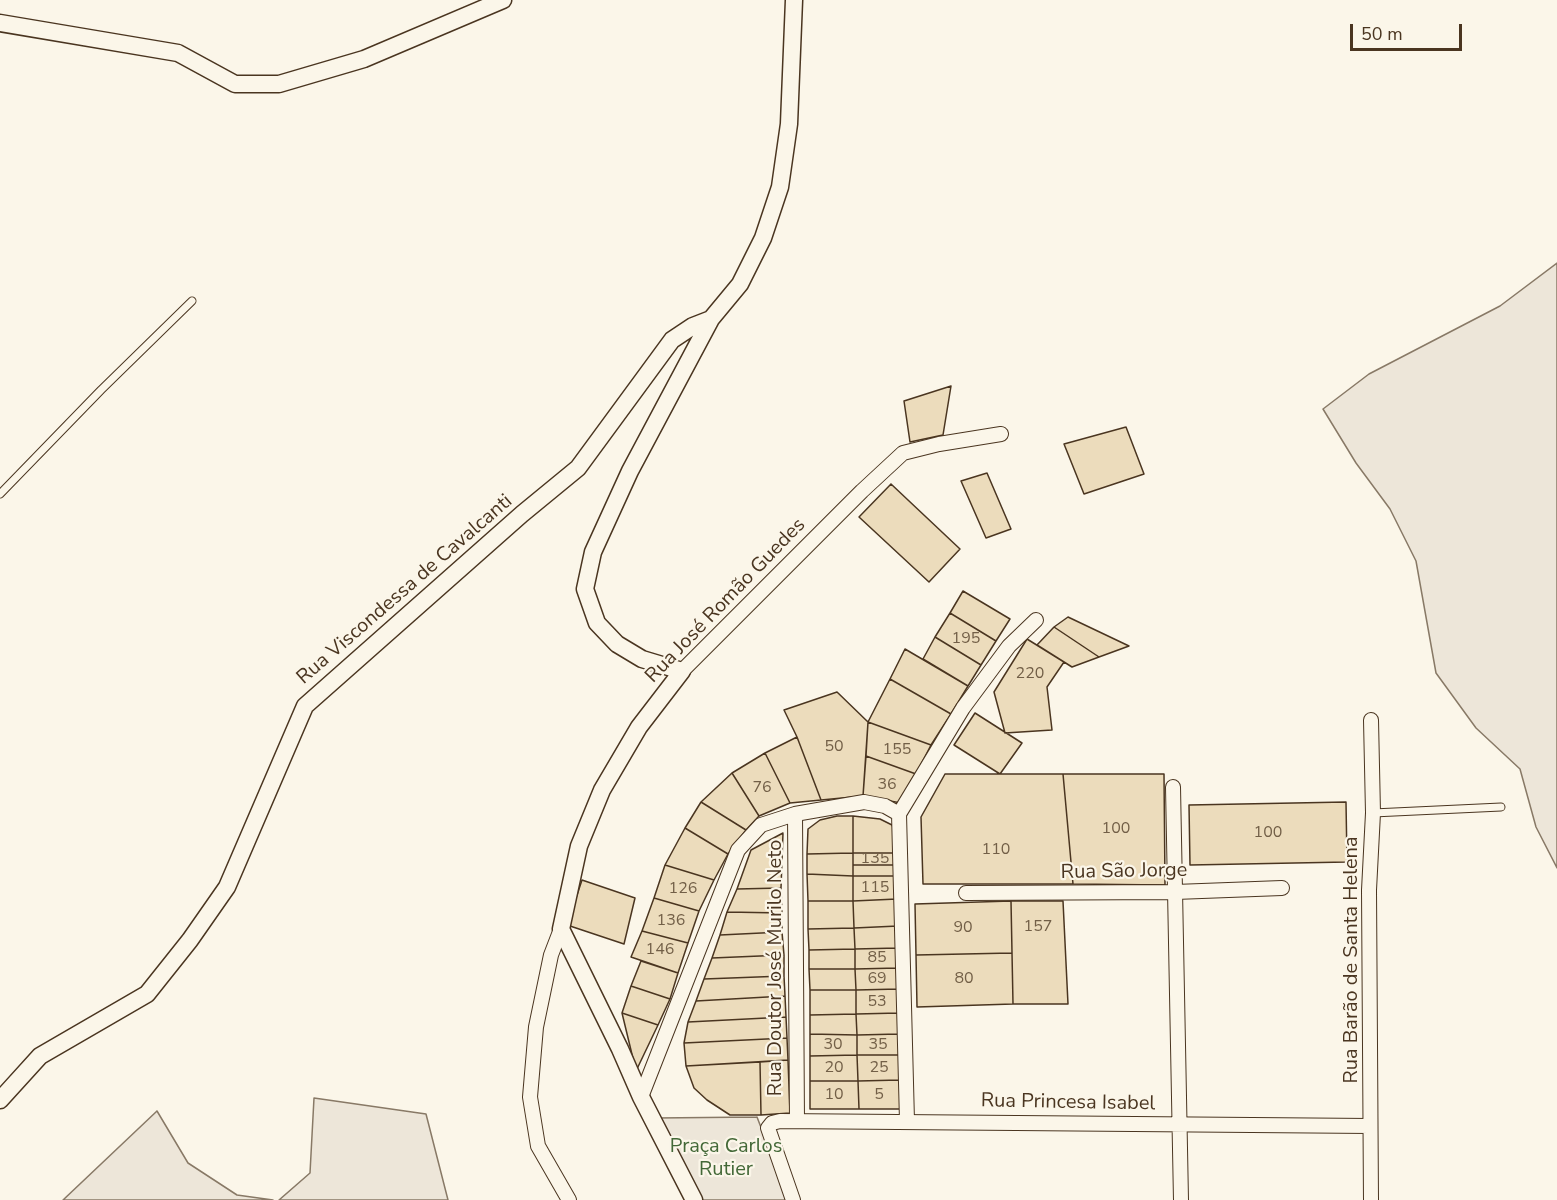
<!DOCTYPE html>
<html>
<head>
<meta charset="utf-8">
<style>
	body { margin:0 }
	#map { position:relative; width:1557px; height:1200px; overflow:hidden; background:#fbf6e9; font-family:"Nunito Sans",sans-serif }
	canvas { display:block }
	.scale { position:absolute; left:1350px; top:24px; width:112px; height:27px; box-sizing:border-box; border:3px solid #4a3520; border-top:0; padding-left:8px; font-size:18px; line-height:21px; white-space:nowrap; color:#4a3520; -webkit-text-stroke:4px #fbf6e9; paint-order:stroke }
</style>
</head>
<body>
<div id="map">
<canvas width="1557" height="1200"></canvas>
<div class="scale">50 m</div>
</div>
<script>
const context = document.querySelector('canvas').getContext('2d');
context.lineJoin = 'round';
function paint(path, color) { context.fillStyle = color; context.fill(path, 'evenodd'); }
const poly = rows => new Path2D(rows.map(r => 'M' + r).join(''));
function stroke(path, color, width, dash) { context.strokeStyle = color; context.lineWidth = width; context.lineCap = dash ? 'butt' : 'round'; context.setLineDash(dash || []); context.stroke(path); }
function write(font, color, halo, rows, align = 'center') {
  context.font = font + ' "Nunito Sans",sans-serif'; context.lineWidth = 4.5; context.setLineDash([]); context.textBaseline = 'middle'; context.strokeStyle = halo; context.fillStyle = color; for (const [text, x, y, turn = 0] of rows) {
    context.save(); context.translate(x, y); context.rotate((+turn || 0) * Math.PI / 180); context.textAlign = isNaN(turn) ? turn : align; if (halo) context.strokeText(text, 0, 0); context.fillText(text, 0, 0); context.restore();
  }
}
const green = poly([
	[1557,263,1557,868,1536,827,1520,769,1476,728,1436,673,1416,561,1390,509,1356,463,1323,409,1369,374,1500,306,1557,263],
	[314,1098,426,1114,448,1200,279,1200,310,1173,314,1098],
	[157,1111,188,1163,237,1195,273,1200,63,1200,157,1111],
	[757,1117,789,1200,701,1200,655,1118,757,1117]
]);
paint(green, '#ede6d9');
stroke(green, '#887966', 1.5);
const building = poly([
	[951,386,943,435,910,442,904,401,951,386],
	[1126,427,1144,474,1084,494,1064,444,1126,427],
	[987,473,1011,529,986,538,961,481,987,473],
	[891,484,960,549,929,582,859,517,891,484],
	[963,591,1010,619,996,641,950,613,963,591],
	[950,613,996,641,981,665,935,637,950,613],
	[1068,617,1129,646,1099,657,1054,627,1068,617],
	[1054,627,1099,657,1072,667,1037,645,1054,627],
	[935,637,981,665,968,686,923,659,935,637],
	[1027,639,1064,662,1047,687,1052,730,1005,733,994,692,1027,639],
	[905,649,968,686,951,714,890,679,905,649],
	[890,679,951,714,931,745,868,722,890,679],
	[837,692,868,722,863,796,821,800,797,737,784,710,837,692],
	[975,713,1022,743,1000,774,954,745,975,713],
	[868,722,931,745,916,774,866,756,868,722],
	[797,737,821,800,790,803,765,753,797,737],
	[765,753,790,803,759,816,732,773,765,753],
	[866,756,916,774,901,803,863,796,866,756],
	[732,773,759,816,746,830,701,802,732,773],
	[945,774,1063,774,1073,884,923,884,921,817,945,774],
	[1063,774,1164,774,1165,885,1073,884,1063,774],
	[701,802,746,830,728,854,685,828,701,802],
	[1346,802,1347,862,1190,865,1189,805,1346,802],
	[837,816,853,816,853,853,807,854,808,829,820,820,837,816],
	[853,816,880,819,892,825,896,835,897,853,853,853,853,816],
	[685,828,728,854,714,880,665,865,685,828],
	[783,833,781,888,737,889,751,850,783,833],
	[853,853,853,876,807,874,807,854,853,853],
	[853,853,897,853,896,865,853,865,853,853],
	[665,865,714,880,699,911,654,898,665,865],
	[853,865,896,865,897,876,853,876,853,865],
	[807,874,853,876,853,901,808,901,807,874],
	[853,876,897,876,897,899,853,901,853,876],
	[582,880,635,898,624,944,567,925,582,880],
	[781,888,782,913,727,912,737,889,781,888],
	[654,898,699,911,688,943,642,931,654,898],
	[897,899,898,926,854,928,853,901,897,899],
	[808,901,853,901,854,928,808,929,808,901],
	[1011,901,1012,953,916,955,915,904,1011,901],
	[1011,901,1063,901,1068,1004,1013,1004,1011,901],
	[727,912,782,913,782,932,720,935,727,912],
	[898,926,898,948,855,949,854,928,898,926],
	[854,928,855,949,809,950,808,929,854,928],
	[642,931,688,943,678,973,631,957,642,931],
	[782,932,784,955,712,958,720,935,782,932],
	[898,948,898,968,855,969,855,949,898,948],
	[855,949,855,969,809,969,809,950,855,949],
	[1012,953,1013,1004,917,1007,916,955,1012,953],
	[784,955,784,976,704,979,712,958,784,955],
	[641,961,678,973,670,999,631,986,641,961],
	[898,968,899,989,856,990,855,969,898,968],
	[809,969,855,969,856,990,810,990,809,969],
	[784,976,785,996,696,1001,704,979,784,976],
	[631,986,670,999,658,1025,622,1013,631,986],
	[899,989,899,1013,856,1014,856,990,899,989],
	[810,990,856,990,856,1014,810,1015,810,990],
	[785,996,786,1017,688,1022,696,1001,785,996],
	[622,1013,658,1025,636,1071,622,1013],
	[899,1013,899,1034,857,1035,856,1014,899,1013],
	[856,1014,857,1035,810,1034,810,1015,856,1014],
	[786,1017,787,1038,684,1043,688,1022,786,1017],
	[810,1034,857,1035,857,1055,810,1056,810,1034],
	[899,1034,899,1055,857,1055,857,1035,899,1034],
	[787,1038,788,1060,686,1066,684,1043,787,1038],
	[857,1055,858,1081,810,1081,810,1056,857,1055],
	[857,1055,899,1055,900,1080,858,1081,857,1055],
	[788,1060,790,1113,761,1115,760,1062,788,1060],
	[760,1062,761,1115,730,1115,707,1100,694,1088,686,1066,760,1062],
	[900,1080,901,1109,859,1109,858,1081,900,1080],
	[810,1081,858,1081,859,1109,810,1109,810,1081]
]);
paint(building, '#ecdcbc');
stroke(building, '#4a3520', 1.5);
const service = poly([
	[0,494,101,390,192,301],
	[1373,813,1501,807]
]);
const minor = poly([
	[682,671,862,491,903,453,939,444,1001,434],
	[1173,787,1181,1200],
	[795,814,797,1121],
	[966,893,1175,892,1282,888],
	[561,929,551,955,536,1027,530,1097,538,1146,569,1200],
	[641,1097,738,850,761,825,795,814,864,802,885,806,899,814],
	[907,1121,899,814,963,708,1009,646,1036,620],
	[793,1200,768,1128,772,1123,780,1121,1370,1126],
	[1371,1200,1369,890,1373,813,1371,720]
]);
const tertiary = poly([
	[0,23,178,53,235,84,279,84,364,59,503,0],
	[0,1100,40,1056,147,994,190,940,227,887,305,706,522,514,578,468,672,340,693,326,711,319],
	[694,1200,641,1097,620,1049,561,929,579,846,602,790,639,727,682,671,642,659,617,644,597,623,585,589,593,552,630,471,711,319,740,284,763,238,780,187,789,124,794,0]
]);
stroke(service, '#4a3520', 9);
stroke(minor, '#4a3520', 16);
stroke(tertiary, '#4a3520', 19);
stroke(service, '#fbf6e9', 7);
stroke(minor, '#fbf6e9', 14);
stroke(tertiary, '#fbf6e9', 16);
write('16px', '#725f47', null, [
	["195",966,639],
	["220",1030,674],
	["50",834,747],
	["155",897,750],
	["36",887,785],
	["76",762,788],
	["100",1116,829],
	["100",1268,833],
	["110",996,850],
	["135",875,859],
	["115",875,888],
	["126",683,889],
	["136",671,921],
	["157",1038,927],
	["90",963,928],
	["146",660,950],
	["85",877,958],
	["69",877,979],
	["80",964,979],
	["53",877,1002],
	["30",833,1045],
	["35",878,1045],
	["20",834,1068],
	["25",879,1068],
	["10",834,1095],
	["5",879,1095]
]);
write('20px', '#4a3520', '#fbf6e9', [
	["Rua Viscondessa de Cavalcanti",405,590,-41],
	["Rua José Romão Guedes",726,601,-46],
	["Rua São Jorge",1124,872,-1],
	["Rua Barão de Santa Helena",1352,960,-90],
	["Rua Doutor José Murilo Neto",776,968,-90],
	["Rua Princesa Isabel",1068,1103,1]
]);
write('20px', '#436837', '#fbf6e9', [
	["Praça Carlos",726,1147],
	["Rutier",726,1170]
]);
</script>
</body>
</html>
